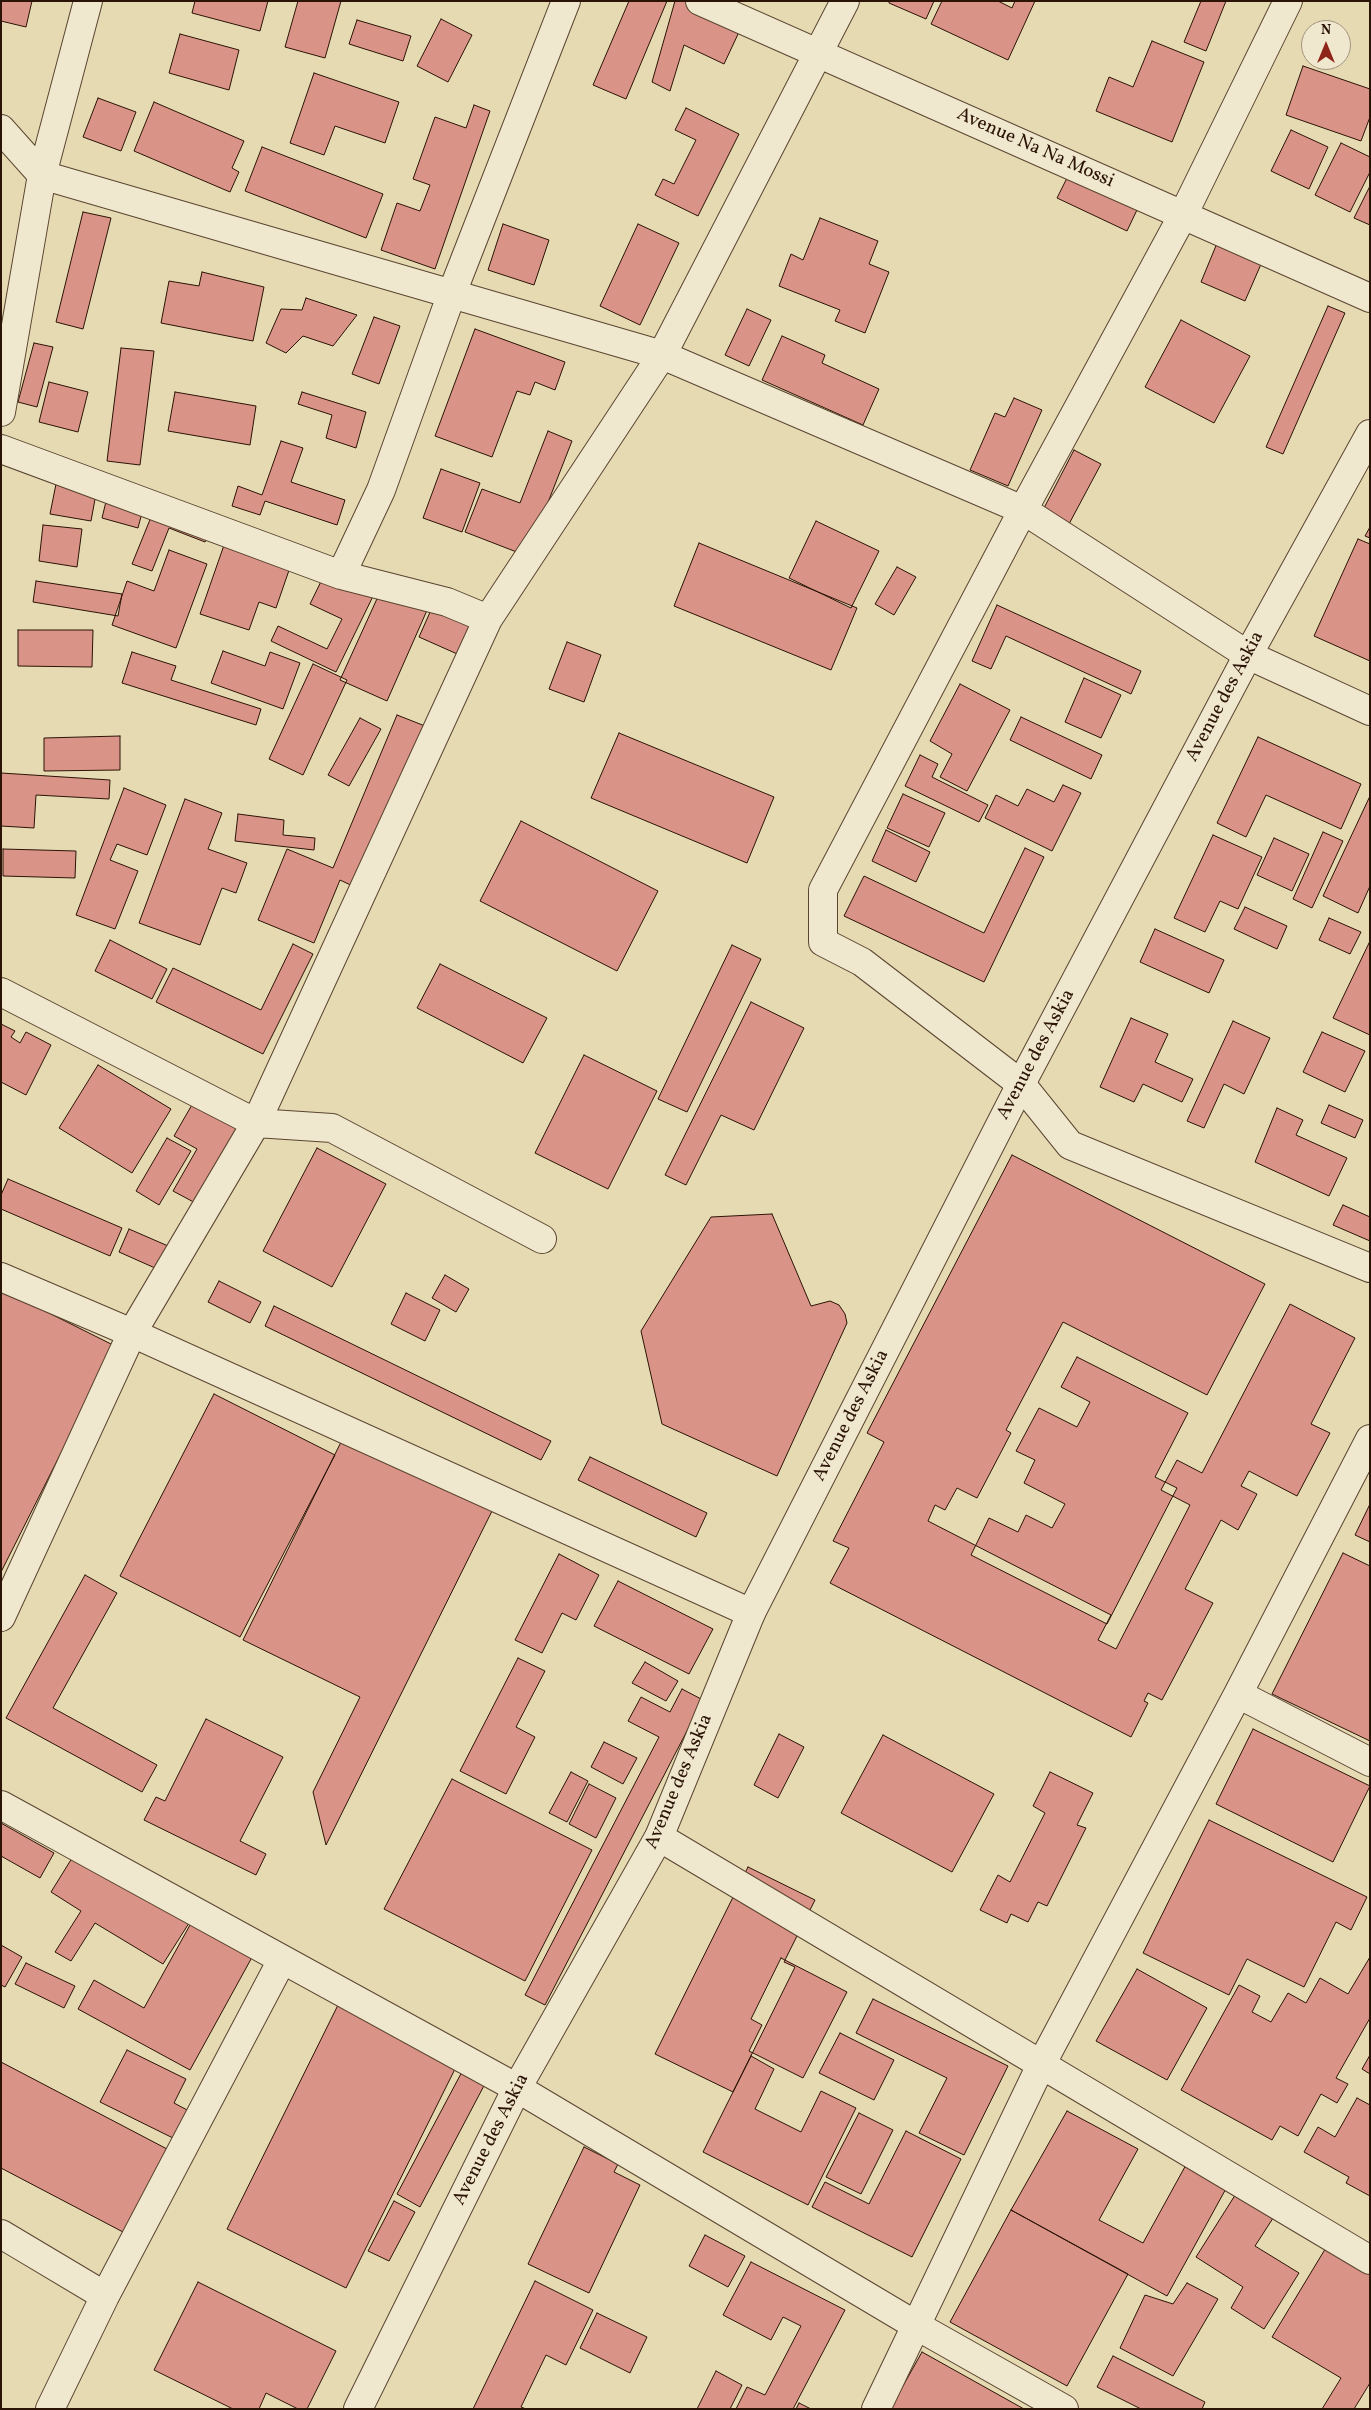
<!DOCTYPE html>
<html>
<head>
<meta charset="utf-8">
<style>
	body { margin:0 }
	#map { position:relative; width:1371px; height:2410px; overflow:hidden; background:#e6dab3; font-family:Vollkorn,serif }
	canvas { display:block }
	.frame { position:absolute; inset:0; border:2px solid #2b1305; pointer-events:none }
	.north { position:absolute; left:1301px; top:20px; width:50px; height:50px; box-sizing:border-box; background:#efe7ce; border:1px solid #a1927e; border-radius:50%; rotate:0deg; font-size:14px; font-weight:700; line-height:20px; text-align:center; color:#2b1305 }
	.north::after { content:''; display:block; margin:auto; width:18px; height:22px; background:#8f2418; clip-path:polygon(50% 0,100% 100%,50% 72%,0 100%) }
</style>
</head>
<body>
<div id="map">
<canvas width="1371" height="2410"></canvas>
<div class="frame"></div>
<div class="north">N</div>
</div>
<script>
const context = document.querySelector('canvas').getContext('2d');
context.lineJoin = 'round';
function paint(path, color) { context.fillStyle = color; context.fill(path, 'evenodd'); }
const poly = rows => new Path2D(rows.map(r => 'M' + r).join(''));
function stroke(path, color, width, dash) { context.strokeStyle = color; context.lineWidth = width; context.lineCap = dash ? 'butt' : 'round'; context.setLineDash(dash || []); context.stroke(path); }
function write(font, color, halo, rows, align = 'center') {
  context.font = font + ' Vollkorn,serif'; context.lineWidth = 4; context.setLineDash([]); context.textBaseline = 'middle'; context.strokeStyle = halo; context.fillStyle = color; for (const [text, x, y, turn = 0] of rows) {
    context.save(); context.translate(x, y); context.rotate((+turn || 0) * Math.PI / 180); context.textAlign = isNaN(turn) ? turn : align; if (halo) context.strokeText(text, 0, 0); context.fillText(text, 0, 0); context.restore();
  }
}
const building = poly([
	[1,1,32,1,26,27,1,21,1,1],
	[195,1,268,1,260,31,192,13,195,1],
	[298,1,341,1,325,58,285,47,298,1],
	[629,1,667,1,626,99,593,85,629,1],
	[675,1,713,1,747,15,724,64,684,45,670,91,652,82,675,1],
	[889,1,934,1,926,19,889,3,889,1],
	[942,1,998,1,1012,8,1015,1,1035,1,1008,60,931,24,942,1],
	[1201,1,1226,1,1206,51,1184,42,1201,1],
	[441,19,472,35,448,82,417,66,441,19],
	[357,20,411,36,403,61,349,44,357,20],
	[180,34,239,50,229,90,169,73,180,34],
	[1152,41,1204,62,1172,142,1096,111,1109,77,1133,87,1152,41],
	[1303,66,1370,89,1370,117,1361,141,1286,115,1303,66],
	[314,73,399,102,385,143,335,126,324,155,290,143,314,73],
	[98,98,136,112,121,151,83,137,98,98],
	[154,102,244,141,232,168,239,172,230,192,134,151,154,102],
	[474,105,490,111,435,269,381,250,397,203,420,211,430,185,413,179,435,117,466,128,474,105],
	[686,108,739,134,698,216,655,195,663,179,674,184,696,140,675,130,686,108],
	[1291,130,1328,147,1309,189,1271,171,1291,130],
	[1341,143,1370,157,1370,172,1350,212,1315,195,1341,143],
	[262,147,383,194,366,238,245,191,262,147],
	[1076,160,1145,193,1127,231,1057,198,1076,160],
	[1370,186,1370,225,1354,218,1370,186],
	[83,212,111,218,83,329,56,322,83,212],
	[820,218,878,241,869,264,889,272,865,333,835,321,840,310,779,286,791,254,803,260,820,218],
	[503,224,549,240,534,285,488,270,503,224],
	[638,224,679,243,640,325,600,306,638,224],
	[1220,236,1265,255,1245,301,1201,282,1220,236],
	[202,272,264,287,253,341,161,323,169,281,199,286,202,272],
	[306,298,357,315,333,346,303,336,286,353,266,343,281,309,302,310,306,298],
	[1328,306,1345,313,1283,454,1266,447,1328,306],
	[747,309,771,320,749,366,725,355,747,309],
	[374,317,400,326,379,384,352,374,374,317],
	[1181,320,1250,356,1214,423,1145,387,1181,320],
	[475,329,565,362,555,390,535,382,530,395,517,391,492,457,435,436,475,329],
	[782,336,825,355,822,363,879,389,863,425,762,380,782,336],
	[34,343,53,347,37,407,18,402,34,343],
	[121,348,154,351,140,465,107,461,121,348],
	[49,382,88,392,78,432,39,422,49,382],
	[175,392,256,406,250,445,168,431,175,392],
	[302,392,366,412,356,448,326,438,332,415,298,404,302,392],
	[1014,398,1042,410,1008,486,970,470,995,413,1005,417,1014,398],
	[548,431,572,441,527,556,465,532,482,489,520,503,548,431],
	[281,441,303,448,291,482,345,500,337,525,265,501,260,515,232,506,238,486,262,495,281,441],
	[1074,450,1101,464,1069,524,1043,510,1074,450],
	[60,464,100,472,91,521,50,514,60,464],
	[441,469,480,483,462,532,423,518,441,469],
	[111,481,148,490,138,528,102,518,111,481],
	[160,495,215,517,205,542,169,528,152,571,132,564,160,495],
	[816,521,879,551,851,608,789,578,816,521],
	[43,525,82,529,77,567,39,561,43,525],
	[231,525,297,547,276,608,259,602,249,630,200,614,231,525],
	[1370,527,1370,538,1365,536,1370,527],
	[1358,539,1370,544,1370,661,1314,636,1358,539],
	[699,543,857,608,831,670,674,606,699,543],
	[169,550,207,564,176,648,112,625,127,581,154,591,169,550],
	[331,561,379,584,336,672,271,641,278,626,327,649,342,619,310,604,331,561],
	[897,567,916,577,894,615,875,604,897,567],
	[386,579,432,599,387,701,340,680,386,579],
	[36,581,122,594,118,616,33,602,36,581],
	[435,601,480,621,464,657,419,637,435,601],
	[997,605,1141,671,1131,694,1006,636,991,669,972,661,997,605],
	[18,630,93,630,92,667,18,666,18,630],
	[567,642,601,655,584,702,549,689,567,642],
	[223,651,265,666,270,652,300,663,283,709,211,683,223,651],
	[132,652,176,666,171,680,261,709,256,725,122,683,132,652],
	[313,664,347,680,303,775,269,759,313,664],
	[1084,678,1121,695,1101,738,1065,722,1084,678],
	[960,684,1010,710,967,791,940,777,952,754,930,741,960,684],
	[397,715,425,726,357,888,340,880,314,943,258,920,287,849,333,868,397,715],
	[1021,717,1102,755,1091,779,1010,740,1021,717],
	[360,718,381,729,349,786,328,775,360,718],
	[619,733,774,797,747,863,591,798,619,733],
	[120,736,120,770,44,771,44,738,120,736],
	[1258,737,1361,784,1341,829,1266,795,1246,837,1217,823,1258,737],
	[920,755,938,764,932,777,988,805,979,822,905,786,920,755],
	[1,773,110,780,109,799,36,795,34,828,1,826,1,773],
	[1063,785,1081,793,1052,851,985,818,996,795,1018,806,1027,789,1054,802,1063,785],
	[124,788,166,805,147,855,117,844,110,860,138,871,115,929,76,915,124,788],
	[903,794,945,813,929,847,887,828,903,794],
	[1370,796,1370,886,1358,913,1323,896,1370,796],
	[185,799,222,813,208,849,247,863,236,893,222,888,200,945,139,923,185,799],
	[238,814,284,820,283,835,315,838,314,850,235,841,238,814],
	[521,821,658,891,617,971,480,901,521,821],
	[886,830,930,852,916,882,872,861,886,830],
	[1323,832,1343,841,1312,908,1293,899,1323,832],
	[1213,835,1262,857,1238,909,1220,901,1205,932,1174,918,1213,835],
	[1274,838,1309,854,1292,891,1257,875,1274,838],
	[1025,848,1044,857,984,982,844,916,864,876,984,933,1025,848],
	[3,849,76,851,75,878,3,876,3,849],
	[1245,907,1287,926,1277,949,1234,929,1245,907],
	[1329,918,1361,932,1350,954,1319,940,1329,918],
	[1155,929,1224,960,1209,993,1140,962,1155,929],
	[110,940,167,969,152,999,95,971,110,940],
	[1370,941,1370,1035,1333,1018,1370,941],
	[293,944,313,954,263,1054,156,1002,173,968,261,1010,293,944],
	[732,945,761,959,687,1112,658,1099,732,945],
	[440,964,547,1018,523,1063,417,1008,440,964],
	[751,1002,804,1028,754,1130,721,1115,686,1185,665,1175,751,1002],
	[1131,1018,1168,1034,1155,1062,1193,1079,1182,1102,1143,1084,1134,1102,1100,1087,1131,1018],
	[1233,1021,1270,1038,1244,1094,1224,1084,1204,1128,1187,1121,1233,1021],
	[1,1024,15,1031,11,1037,20,1043,26,1032,51,1045,26,1095,1,1082,1,1024],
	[1322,1032,1365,1051,1345,1092,1303,1072,1322,1032],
	[584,1055,657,1091,608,1189,535,1153,584,1055],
	[98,1065,171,1109,132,1173,59,1128,98,1065],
	[193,1103,243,1132,201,1206,173,1191,197,1149,174,1136,193,1103],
	[1329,1105,1363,1120,1355,1138,1321,1123,1329,1105],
	[1277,1108,1303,1120,1296,1135,1347,1158,1329,1196,1255,1162,1277,1108],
	[167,1138,191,1151,159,1205,136,1191,167,1138],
	[317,1148,386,1184,332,1287,263,1251,317,1148],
	[1012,1155,1265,1284,1207,1395,1063,1322,1006,1430,1011,1433,977,1498,957,1488,945,1510,935,1505,928,1521,1111,1615,1098,1640,1116,1649,1190,1505,1161,1490,1177,1460,1202,1473,1290,1304,1355,1338,1311,1424,1330,1433,1297,1496,1249,1471,1241,1486,1257,1494,1238,1530,1221,1520,1185,1589,1213,1603,1162,1700,1148,1693,1144,1701,1148,1703,1131,1737,830,1583,849,1548,833,1541,884,1442,867,1433,1012,1155],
	[8,1179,122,1228,110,1256,1,1209,1,1195,8,1179],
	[1343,1205,1370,1217,1370,1241,1333,1225,1343,1205],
	[772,1214,811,1306,830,1301,839,1305,845,1314,847,1323,777,1476,662,1424,641,1331,711,1217,772,1214],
	[129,1229,175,1249,164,1272,119,1252,129,1229],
	[445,1275,469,1289,456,1312,432,1298,445,1275],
	[219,1281,261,1302,250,1323,208,1302,219,1281],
	[1,1289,115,1346,1,1572,1,1289],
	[406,1293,440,1310,425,1341,391,1324,406,1293],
	[274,1306,551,1441,541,1460,265,1326,274,1306],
	[1077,1357,1188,1413,1155,1477,1177,1488,1107,1624,971,1555,989,1518,1018,1532,1026,1515,1052,1528,1065,1504,1024,1483,1035,1460,1016,1451,1039,1408,1077,1427,1090,1402,1061,1387,1077,1357],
	[214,1394,335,1455,240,1637,120,1576,214,1394],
	[344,1436,493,1509,326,1845,313,1792,360,1697,243,1640,344,1436],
	[590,1457,707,1513,696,1537,578,1480,590,1457],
	[1370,1504,1370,1542,1355,1535,1370,1504],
	[1343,1553,1370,1566,1370,1741,1272,1694,1343,1553],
	[559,1554,599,1575,576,1620,562,1613,542,1653,515,1640,559,1554],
	[85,1575,117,1593,53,1708,157,1765,142,1792,6,1718,85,1575],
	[618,1581,713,1629,689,1674,594,1626,618,1581],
	[518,1658,545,1671,516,1727,535,1737,506,1794,460,1771,518,1658],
	[645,1662,678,1681,666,1701,632,1683,645,1662],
	[682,1689,703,1700,545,2005,525,1995,659,1737,628,1721,641,1697,670,1712,682,1689],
	[206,1719,283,1757,240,1841,266,1854,256,1875,144,1820,156,1797,165,1801,206,1719],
	[1253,1729,1370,1786,1333,1862,1216,1804,1253,1729],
	[779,1734,804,1747,778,1798,754,1785,779,1734],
	[883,1735,994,1794,952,1872,841,1813,883,1735],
	[604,1742,637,1758,623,1784,591,1767,604,1742],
	[571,1772,588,1781,567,1822,549,1813,571,1772],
	[1050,1772,1093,1793,1077,1825,1086,1828,1047,1906,1038,1902,1028,1922,1011,1914,1007,1923,980,1910,998,1875,1010,1882,1045,1813,1033,1806,1050,1772],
	[452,1779,592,1850,525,1981,384,1909,452,1779],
	[589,1784,616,1798,596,1838,569,1824,589,1784],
	[1209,1820,1367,1897,1351,1930,1336,1922,1304,1987,1247,1959,1229,1995,1143,1953,1209,1820],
	[1,1823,54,1853,40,1878,1,1856,1,1823],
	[77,1850,191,1920,163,1964,95,1923,71,1961,55,1952,81,1911,51,1892,77,1850],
	[748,1867,815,1900,784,1962,795,1967,733,2092,655,2054,748,1867],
	[195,1916,256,1950,190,2070,78,2009,94,1980,144,2008,195,1916],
	[1,1945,22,1957,5,1987,1,1985,1,1945],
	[1370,1957,1370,2018,1336,2078,1348,2084,1337,2103,1321,2094,1298,2136,1280,2126,1272,2140,1181,2090,1239,1985,1260,1996,1252,2012,1271,2022,1288,1993,1306,2003,1320,1978,1348,1994,1370,1957],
	[781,1958,847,1992,803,2078,749,2051,762,2025,751,2019,781,1958],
	[26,1963,75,1986,64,2008,15,1984,26,1963],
	[1137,1969,1207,2008,1167,2080,1096,2041,1137,1969],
	[873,1999,1008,2066,964,2155,919,2133,947,2078,856,2033,873,1999],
	[339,2003,459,2061,346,2288,227,2229,339,2003],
	[840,2033,894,2060,874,2100,819,2073,840,2033],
	[127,2050,186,2079,174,2103,189,2111,175,2139,100,2102,127,2050],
	[1370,2055,1370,2074,1362,2069,1370,2055],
	[751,2056,774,2069,755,2109,801,2132,821,2091,856,2108,808,2205,703,2152,751,2056],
	[1,2062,167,2149,123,2232,1,2168,1,2062],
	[464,2068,487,2080,420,2207,397,2194,464,2068],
	[1357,2098,1370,2105,1370,2196,1346,2183,1349,2177,1304,2152,1318,2127,1335,2137,1357,2098],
	[1067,2111,1138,2149,1099,2220,1143,2243,1187,2163,1228,2185,1167,2296,1011,2210,1067,2111],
	[859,2113,893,2130,861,2194,826,2177,859,2113],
	[906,2131,961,2159,912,2257,812,2207,825,2182,869,2204,906,2131],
	[584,2147,618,2164,614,2172,640,2185,589,2293,528,2264,584,2147],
	[1239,2189,1277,2212,1255,2246,1299,2273,1264,2329,1231,2308,1243,2287,1196,2257,1239,2189],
	[394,2201,415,2212,389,2261,368,2251,394,2201],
	[1011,2210,1128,2274,1067,2386,950,2322,1011,2210],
	[705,2235,745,2256,728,2287,689,2266,705,2235],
	[1327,2246,1370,2271,1370,2383,1354,2409,1322,2409,1341,2378,1272,2337,1327,2246],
	[751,2262,845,2310,793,2409,736,2409,747,2387,765,2395,801,2326,783,2317,771,2340,723,2315,751,2262],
	[535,2281,593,2310,566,2365,546,2355,521,2407,526,2409,473,2409,535,2281],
	[198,2282,336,2351,307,2409,298,2409,266,2393,259,2409,233,2409,154,2370,198,2282],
	[1187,2283,1218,2299,1173,2376,1120,2348,1145,2295,1173,2304,1187,2283],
	[597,2313,647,2337,630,2373,580,2348,597,2313],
	[922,2352,1024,2409,890,2409,922,2352],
	[1113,2356,1205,2402,1202,2409,1141,2409,1097,2387,1113,2356],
	[716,2371,742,2385,730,2409,697,2409,716,2371],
	[799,2403,811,2409,796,2409,799,2403]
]);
paint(building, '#da9387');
stroke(building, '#2b1305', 1);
const minor = poly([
	[700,1,1370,298],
	[1288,1,1183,215,1023,510,823,890,823,942,862,962,1021,1084,1070,1145,1370,1268],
	[1,129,42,175,662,355,1023,510,1248,655,1370,711],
	[1,412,42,175,88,1],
	[1,449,341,575,447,602,488,619],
	[341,575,381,490,452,293,566,1],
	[1,992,256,1123,332,1128,542,1239],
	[1,1277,132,1333,751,1613],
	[1,1617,132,1333,256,1123,488,619,662,355,845,1],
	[1238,1694,1370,1762],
	[1,1805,517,2088,917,2326,1064,2409],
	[659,1837,1370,2260],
	[1,2234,105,2296],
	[50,2409,105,2296,282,1960],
	[876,2409,1041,2065,1238,1694,1370,1439]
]);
const tertiary = poly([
	[358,2409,517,2088,659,1837,751,1613,1021,1084,1248,655,1370,434]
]);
stroke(minor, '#5a4530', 30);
stroke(tertiary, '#5a4530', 30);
stroke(minor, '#efe7ce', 28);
stroke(tertiary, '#efe7ce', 28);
write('19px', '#2b1305', '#efe7ce', [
	["Avenue Na Na Mossi",1035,149,24],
	["Avenue des Askia",1226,697,-62],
	["Avenue des Askia",1037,1055,-62],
	["Avenue des Askia",852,1416,-63],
	["Avenue des Askia",680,1782,-67],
	["Avenue des Askia",492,2140,-63]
]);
</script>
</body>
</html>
